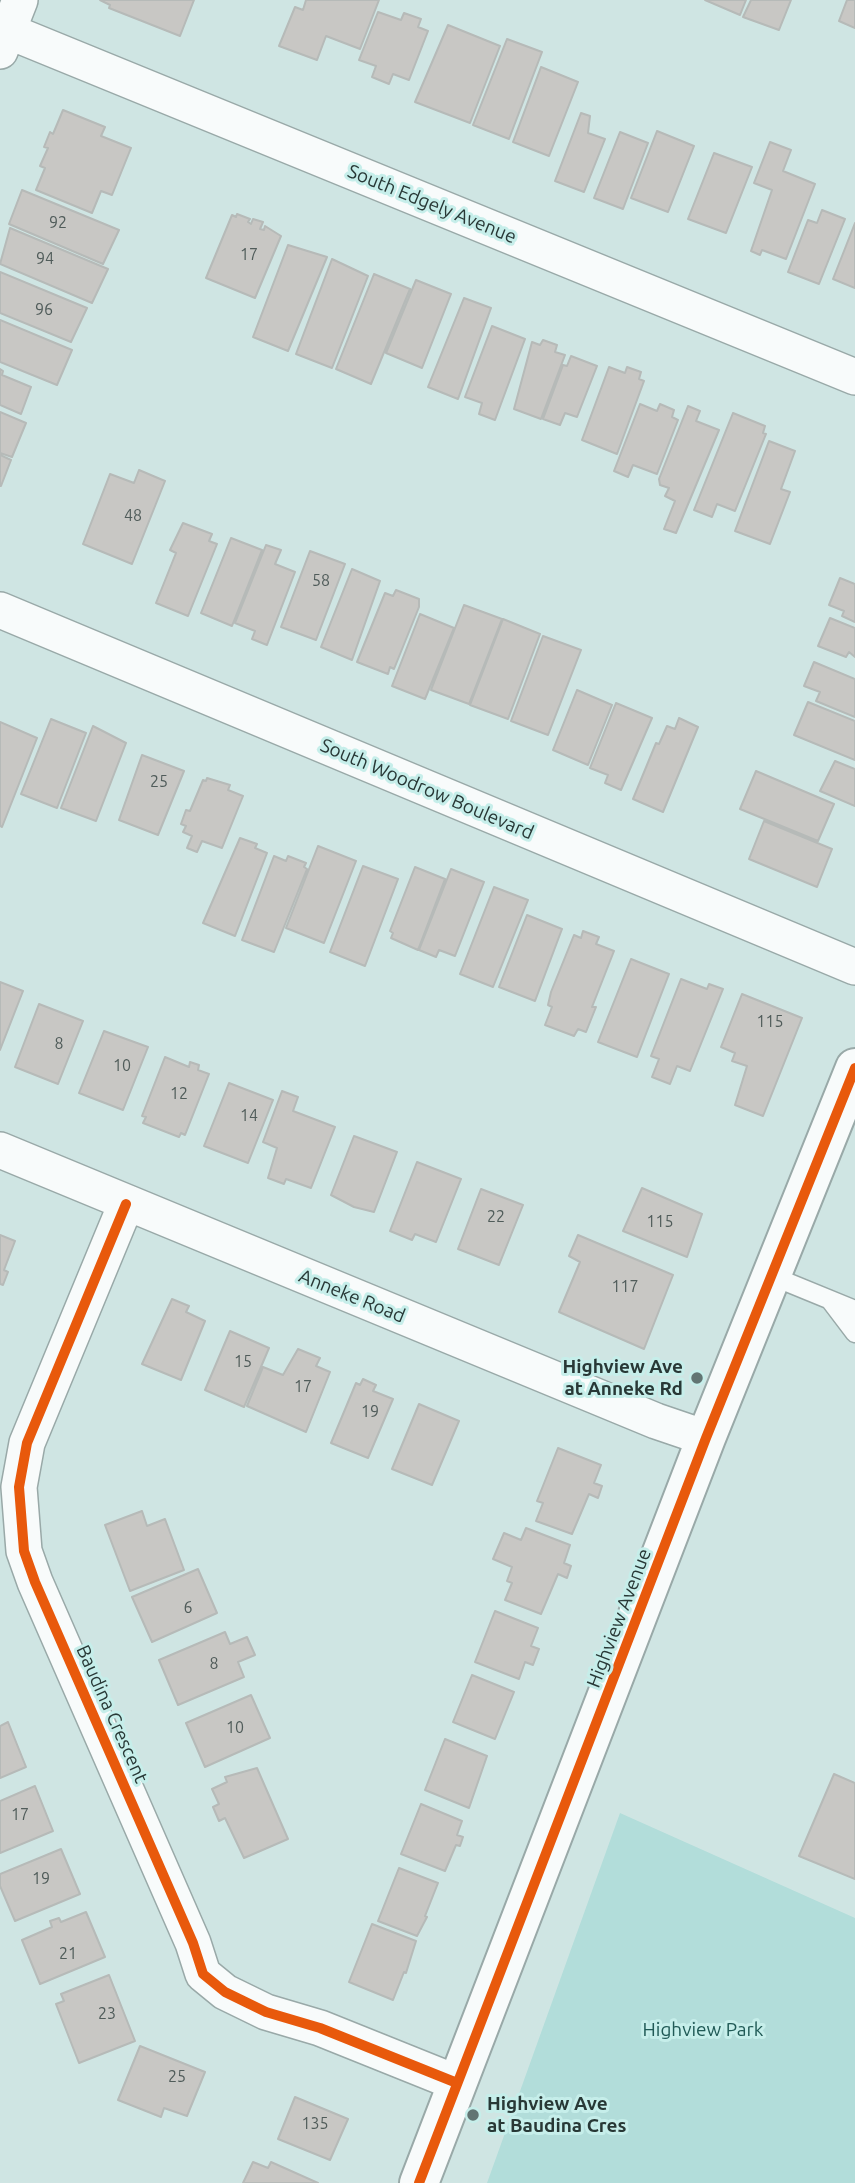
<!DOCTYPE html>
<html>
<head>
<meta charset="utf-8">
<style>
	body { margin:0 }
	canvas { display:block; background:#cfe5e3 }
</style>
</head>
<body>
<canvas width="855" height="2183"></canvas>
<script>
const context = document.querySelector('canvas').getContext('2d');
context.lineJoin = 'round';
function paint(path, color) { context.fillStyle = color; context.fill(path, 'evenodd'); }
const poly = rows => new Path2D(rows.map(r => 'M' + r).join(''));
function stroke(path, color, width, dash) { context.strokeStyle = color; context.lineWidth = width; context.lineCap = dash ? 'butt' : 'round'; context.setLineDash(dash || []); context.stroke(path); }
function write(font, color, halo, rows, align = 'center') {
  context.font = font + ' Ubuntu,sans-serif'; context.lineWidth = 6; context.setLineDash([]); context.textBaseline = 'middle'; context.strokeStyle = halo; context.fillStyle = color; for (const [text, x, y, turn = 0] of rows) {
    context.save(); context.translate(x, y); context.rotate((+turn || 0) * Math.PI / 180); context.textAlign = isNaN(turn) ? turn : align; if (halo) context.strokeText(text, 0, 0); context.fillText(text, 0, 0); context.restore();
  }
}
paint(poly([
	[620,1813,855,1918,855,2183,487,2183]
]), '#b2ddda');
const building = poly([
	[100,0,194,0,180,36,109,8,110,5,100,0],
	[306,0,379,0,360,49,326,36,317,60,279,46,295,7,303,10,306,0],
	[705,0,746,0,740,15,705,0],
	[751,0,791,0,779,30,743,17,751,0],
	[847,0,855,0,855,28,839,21,847,0],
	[378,12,401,20,404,13,421,19,418,27,428,31,409,80,393,74,389,84,372,77,376,66,359,60,378,12],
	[448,25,500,46,470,123,415,102,448,25],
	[507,39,542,52,509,139,473,125,507,39],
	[541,67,578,82,549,156,513,142,541,67],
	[63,110,105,127,101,136,131,148,112,195,101,191,92,213,36,190,45,168,40,166,48,148,44,147,50,132,53,134,63,110],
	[581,113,590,116,588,133,605,139,584,192,555,181,581,113],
	[657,131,694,146,668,212,631,198,657,131],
	[620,132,648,143,623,209,594,198,620,132],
	[770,142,791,150,783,171,815,184,786,259,762,250,760,255,751,251,772,190,754,183,770,142],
	[714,153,752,167,726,233,688,219,714,153],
	[22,190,119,230,103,264,9,224,22,190],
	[822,210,845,219,819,284,788,272,808,220,817,223,822,210],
	[237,214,250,219,248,222,251,224,253,219,263,222,260,229,264,230,265,226,281,236,255,298,206,278,232,215,236,217,237,214],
	[855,223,855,288,833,279,855,223],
	[10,228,108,269,92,303,0,264,10,228],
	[288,245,327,257,288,351,253,337,288,245],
	[332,259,368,276,332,368,296,354,332,259],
	[0,272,87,308,71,342,0,313,0,272],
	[374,274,410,289,371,384,336,369,374,274],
	[416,280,451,294,422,368,386,353,416,280],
	[464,298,491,308,458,399,428,387,464,298],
	[0,320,72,350,57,385,0,362,0,320],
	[492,326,525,339,495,420,479,414,482,403,465,397,492,326],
	[543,340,557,345,555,352,565,355,541,419,514,409,532,342,540,345,543,340],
	[571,356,597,366,577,417,565,413,560,425,543,419,563,365,567,366,571,356],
	[609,367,625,373,627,367,641,372,639,379,644,381,617,454,582,440,609,367],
	[0,369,3,371,2,375,31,387,21,414,0,405,0,369],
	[640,404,657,411,660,404,674,410,672,417,678,420,657,474,633,465,628,477,614,471,640,404],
	[688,406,700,411,696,421,719,430,676,533,664,529,675,501,665,496,669,488,660,485,659,479,688,406],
	[0,412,26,423,12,457,0,453,0,412],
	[733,413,765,426,763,433,766,434,735,511,717,504,712,517,694,510,733,413],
	[769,441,795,451,781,489,790,492,770,544,735,531,769,441],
	[0,455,11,460,1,486,0,486,0,455],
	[139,470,165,481,132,564,83,544,110,474,134,483,139,470],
	[183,523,212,534,209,541,217,544,188,616,156,603,176,553,170,550,183,523],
	[231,538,262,550,232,626,201,613,231,538],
	[266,545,281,550,275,564,295,572,267,645,252,639,255,631,235,623,266,545],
	[310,551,345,564,316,640,281,627,310,551],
	[352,569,380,581,352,660,321,647,352,569],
	[840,578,855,584,855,622,842,616,844,611,829,605,840,578],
	[396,590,419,599,419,607,394,669,390,667,388,674,357,662,385,593,393,596,396,590],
	[464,605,502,619,469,704,431,690,464,605],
	[420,614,454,628,425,699,392,686,420,614],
	[830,618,855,628,855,657,849,652,846,657,818,646,830,618],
	[503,619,540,634,508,719,470,705,503,619],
	[543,636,581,650,548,735,511,721,543,636],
	[814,662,855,679,855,717,816,701,820,692,804,686,814,662],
	[577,690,612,705,588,765,553,750,577,690],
	[808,702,855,721,855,760,794,735,808,702],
	[616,703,652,718,621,790,605,783,608,775,590,768,616,703],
	[679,718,698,727,663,812,633,799,656,743,659,744,667,726,675,729,679,718],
	[51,719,86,733,57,808,21,794,51,719],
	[0,722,37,738,2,827,0,826,0,722],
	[93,726,126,743,96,821,61,808,93,726],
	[142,755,184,771,158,835,119,820,142,755],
	[835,761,855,769,855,806,820,791,835,761],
	[756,771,834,804,818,841,740,809,756,771],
	[207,778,230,785,228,790,243,796,222,848,202,841,197,852,187,848,192,836,183,832,186,826,181,824,186,810,190,811,203,780,206,781,207,778],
	[764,821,832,849,817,887,749,859,764,821],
	[240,838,257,844,255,848,267,853,235,936,203,923,240,838],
	[318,846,356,861,324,943,286,928,318,846],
	[274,856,286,861,288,856,306,863,304,867,307,869,274,952,242,940,274,856],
	[363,866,398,879,365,966,330,952,363,866],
	[415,867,445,879,418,950,391,938,393,933,390,931,415,867],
	[451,869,484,882,455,956,439,950,436,957,419,950,451,869],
	[494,887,528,900,493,987,460,974,494,887],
	[527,915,562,929,535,1001,499,987,527,915],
	[583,931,599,937,596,944,614,951,592,1007,596,1007,586,1032,578,1029,574,1036,545,1025,552,1007,548,1005,551,992,574,935,581,938,583,931],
	[631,959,669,974,637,1057,598,1042,631,959],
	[681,979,707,989,709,984,723,989,690,1071,677,1066,670,1084,652,1077,659,1059,651,1056,681,979],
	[0,982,23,991,0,1050,0,982],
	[742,994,802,1018,763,1116,735,1105,747,1066,732,1061,735,1053,721,1047,742,994],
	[39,1004,83,1021,58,1084,15,1067,39,1004],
	[104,1031,148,1047,123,1110,79,1093,104,1031],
	[165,1057,189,1067,190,1062,199,1065,198,1070,209,1074,185,1135,181,1133,179,1137,143,1123,146,1117,142,1116,165,1057],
	[229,1083,273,1100,248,1163,204,1146,229,1083],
	[282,1091,298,1097,293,1111,335,1127,311,1188,286,1179,284,1184,268,1178,277,1148,263,1142,282,1091],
	[354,1136,397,1152,374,1212,354,1207,331,1195,354,1136],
	[417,1162,461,1179,436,1242,415,1234,412,1240,390,1231,417,1162],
	[642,1188,702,1214,687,1257,623,1231,642,1188],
	[481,1189,523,1205,499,1265,458,1249,481,1189],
	[0,1235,15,1241,4,1270,8,1272,3,1285,0,1284,0,1235],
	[578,1235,673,1275,644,1349,559,1312,580,1262,569,1256,578,1235],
	[172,1299,189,1306,186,1312,205,1321,181,1380,142,1364,172,1299],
	[230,1331,269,1348,244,1407,205,1390,230,1331],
	[298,1349,320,1358,316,1366,330,1372,306,1432,247,1406,263,1367,283,1375,298,1349],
	[363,1379,376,1385,373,1391,393,1399,368,1458,331,1443,356,1383,360,1385,363,1379],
	[419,1404,459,1421,432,1485,392,1469,419,1404],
	[558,1448,601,1465,594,1483,602,1486,598,1498,589,1494,572,1534,536,1521,543,1503,537,1501,558,1448],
	[142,1511,147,1526,165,1519,184,1570,130,1591,105,1525,142,1511],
	[526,1528,570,1545,564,1563,571,1566,567,1578,558,1574,541,1614,505,1600,512,1583,507,1581,512,1567,493,1559,504,1533,521,1540,526,1528],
	[198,1569,217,1613,152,1642,132,1597,198,1569],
	[495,1611,538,1628,531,1646,539,1649,533,1665,525,1662,519,1679,475,1662,495,1611],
	[225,1632,230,1644,247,1637,255,1655,238,1662,244,1677,178,1705,159,1660,225,1632],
	[472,1675,514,1692,495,1739,453,1722,472,1675],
	[251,1695,270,1738,205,1767,186,1723,251,1695],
	[8,1722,26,1767,0,1778,0,1726,8,1722],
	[445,1739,487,1756,469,1808,425,1790,445,1739],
	[257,1768,288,1839,244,1858,225,1818,219,1821,213,1807,219,1804,212,1789,227,1782,225,1777,257,1768],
	[834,1774,855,1783,855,1879,799,1856,834,1774],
	[35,1786,53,1831,0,1853,0,1801,35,1786],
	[421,1804,462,1821,457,1835,463,1837,460,1846,456,1845,445,1871,401,1854,421,1804],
	[61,1849,80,1894,15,1921,0,1886,0,1874,61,1849],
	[399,1868,438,1883,425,1916,427,1917,417,1936,378,1921,399,1868],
	[86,1912,105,1957,40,1984,22,1940,52,1927,50,1921,59,1918,61,1922,86,1912],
	[372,1924,416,1941,406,1973,404,1972,393,2000,349,1982,372,1924],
	[109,1975,135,2041,79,2063,56,2004,64,2001,61,1994,109,1975],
	[140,2046,205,2072,187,2116,164,2108,161,2117,118,2100,140,2046],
	[295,2097,348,2119,330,2160,278,2139,295,2097],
	[253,2162,268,2168,271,2162,318,2183,243,2183,253,2162]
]);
paint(building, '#c8c7c4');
stroke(building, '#b6bab8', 2);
const service = poly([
	[772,1276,855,1310],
	[830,1300,855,1333]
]);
const minor = poly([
	[8,31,855,377],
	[0,51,20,0],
	[0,610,855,967],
	[0,1150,656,1421,706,1438],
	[126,1204,27,1443,19,1487,24,1551,35,1582,193,1943,203,1974,225,1992,266,2012,320,2028,457,2083]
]);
const tertiary = poly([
	[419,2183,706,1438,855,1068]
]);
stroke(service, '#99a9a8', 21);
stroke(minor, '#99a9a8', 38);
stroke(tertiary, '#99a9a8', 42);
stroke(service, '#f8fbfb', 18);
stroke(minor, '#f8fbfb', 35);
stroke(tertiary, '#f8fbfb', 38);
stroke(poly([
	[126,1204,27,1443,19,1487,24,1551,35,1582,193,1943,203,1974,225,1992,266,2012,320,2028,457,2083],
	[419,2183,706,1438,855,1068]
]), '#e8590c', 10);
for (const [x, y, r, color] of [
	[697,1378,7,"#627573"],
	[473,2115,7,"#627573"]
]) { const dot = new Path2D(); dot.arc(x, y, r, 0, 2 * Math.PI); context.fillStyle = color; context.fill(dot); stroke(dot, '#c6eeea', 2.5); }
write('16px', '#505c5a', null, [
	["92",58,223],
	["17",249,255],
	["94",45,259],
	["96",44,310],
	["48",133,516],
	["58",321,581],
	["25",159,782],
	["115",770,1022],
	["8",59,1044],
	["10",122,1066],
	["12",179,1094],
	["14",249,1116],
	["22",496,1217],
	["115",660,1222],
	["117",625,1287],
	["15",243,1362],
	["17",303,1387],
	["19",370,1412],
	["6",188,1608],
	["8",214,1664],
	["10",235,1728],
	["17",20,1815],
	["19",41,1879],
	["21",68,1954],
	["23",107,2014],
	["25",177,2077],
	["135",315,2124]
]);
write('19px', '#283836', '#c6eeea', [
	["South Edgely Avenue",432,204,22],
	["South Woodrow Boulevard",427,789,23],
	["Anneke Road",352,1296,22],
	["Highview Avenue",619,1618,-69],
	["Baudina Crescent",112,1714,66]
]);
write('bold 19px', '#283836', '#c6eeea', [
	["Highview Ave",683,1367],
	["at Anneke Rd",683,1389],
	["Highview Ave",487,2104,"left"],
	["at Baudina Cres",487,2126,"left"]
], 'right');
write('19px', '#205a56', '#c6eeea', [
	["Highview Park",703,2030]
]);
</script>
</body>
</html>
